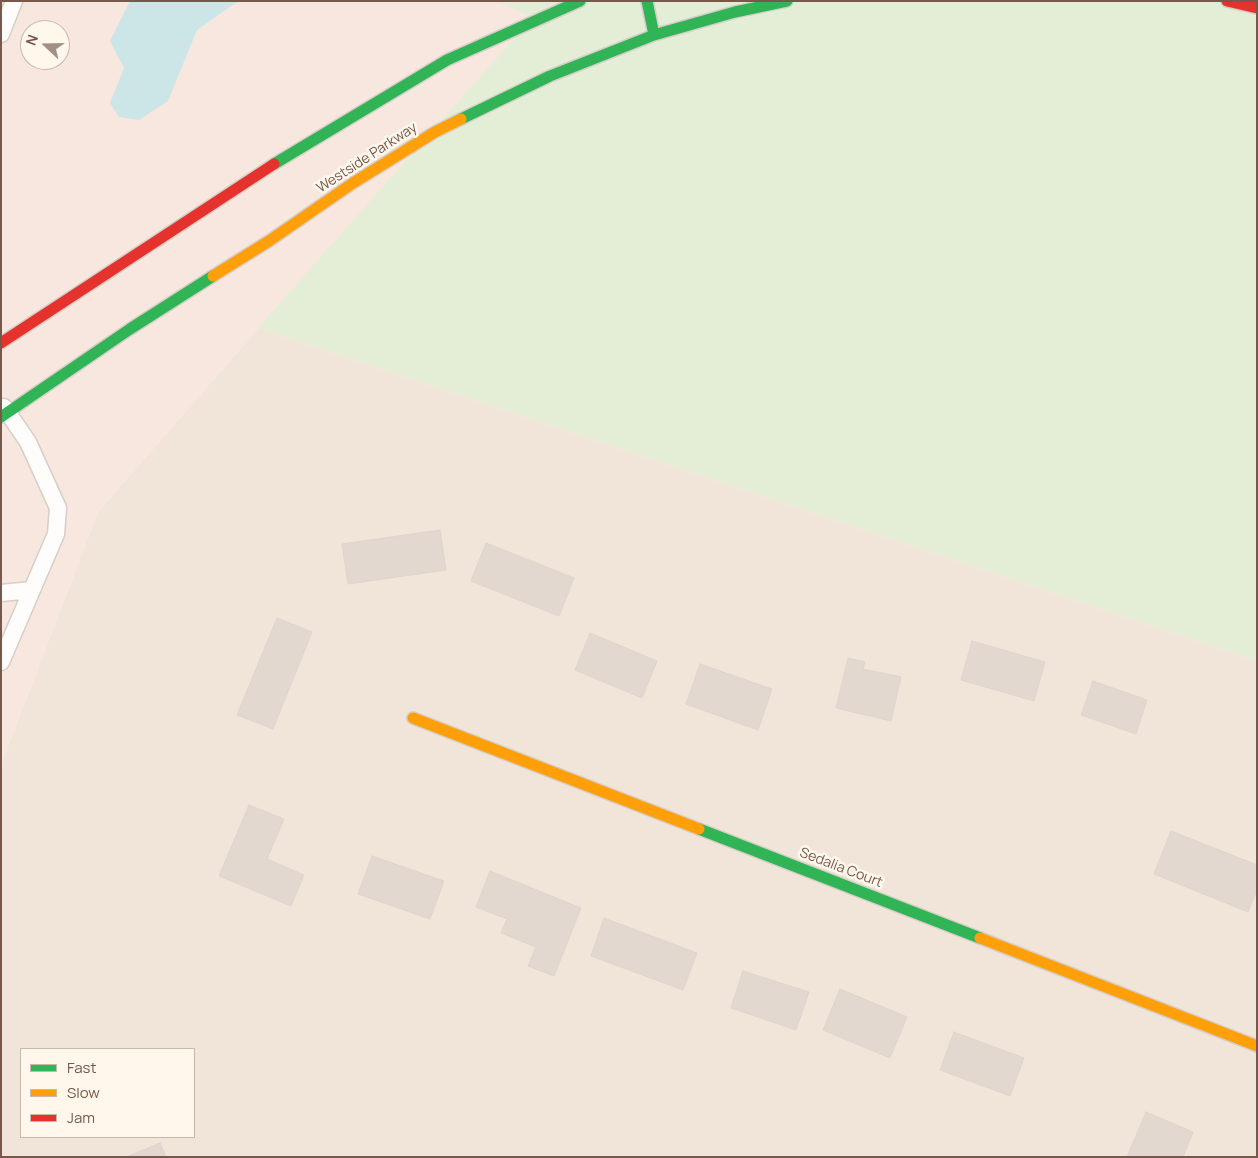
<!DOCTYPE html>
<html>
<head>
<meta charset="utf-8">
<style>
	body { margin:0 }
	#map { position:relative; width:1258px; height:1158px; overflow:hidden; background:#f7f2eb; font-family:Manrope,sans-serif }
	canvas { display:block }
	.frame { position:absolute; inset:0; border:2px solid #76594b; pointer-events:none }
	.legend { position:absolute; left:20px; top:1048px; width:175px; height:90px; box-sizing:border-box; background:#fff7ec; border:1px solid #c8b8ac; margin:0; padding:6px 9px; list-style:none; font-size:15px; color:#76594b }
	.legend li { display:flex; align-items:center; gap:10px; height:25px }
	.legend b { width:25px; border:1px solid #c8b8ac }
	.north { position:absolute; left:20px; top:20px; width:50px; height:50px; box-sizing:border-box; background:#fff7ec; border:1px solid #c8b8ac; border-radius:50%; rotate:291deg; font-size:14px; font-weight:700; line-height:20px; text-align:center; color:#76594b }
	.north::after { content:''; display:block; margin:auto; width:18px; height:22px; background:#a38f83; clip-path:polygon(50% 0,100% 100%,50% 72%,0 100%) }
</style>
</head>
<body>
<div id="map">
<canvas width="1258" height="1158"></canvas>
<div class="frame"></div>
<ul class="legend">
<li><b style="height:6px;background:#30b455"></b>Fast</li>
<li><b style="height:6px;background:#ff9f0a"></b>Slow</li>
<li><b style="height:6px;background:#e5322d"></b>Jam</li>
</ul>
<div class="north">N</div>
</div>
<script>
const context = document.querySelector('canvas').getContext('2d');
context.lineJoin = 'round';
function paint(path, color) { context.fillStyle = color; context.fill(path, 'evenodd'); }
const poly = rows => new Path2D(rows.map(r => 'M' + r).join(''));
function stroke(path, color, width, dash) { context.strokeStyle = color; context.lineWidth = width; context.lineCap = dash ? 'butt' : 'round'; context.setLineDash(dash || []); context.stroke(path); }
function write(font, color, halo, rows, align = 'center') {
  context.font = font + ' Manrope,sans-serif'; context.lineWidth = 5; context.setLineDash([]); context.textBaseline = 'middle'; context.strokeStyle = halo; context.fillStyle = color; for (const [text, x, y, turn = 0] of rows) {
    context.save(); context.translate(x, y); context.rotate((+turn || 0) * Math.PI / 180); context.textAlign = isNaN(turn) ? turn : align; if (halo) context.strokeText(text, 0, 0); context.fillText(text, 0, 0); context.restore();
  }
}
paint(poly([
	[258,328,1257,661,1257,1157,1,1157,1,765,98,512],
	[21,1049,194,1049,194,1137,21,1137]
]), '#f0e5d8');
paint(poly([
	[1,1,496,1,532,18,98,512,1,765],
	[30,30,60,30,60,60,30,60]
]), '#f7e7df');
paint(poly([
	[496,1,1257,1,1257,661,258,328,532,18]
]), '#e4eed6');
paint(poly([
	[130,1,242,1,234,4,197,30,168,101,139,120,119,117,110,103,124,68,110,41]
]), '#cce6e8');
const building = poly([
	[440,530,446,570,348,584,342,544,440,530],
	[486,543,574,578,559,616,471,581,486,543],
	[277,618,312,632,273,729,237,715,277,618],
	[590,633,657,661,642,698,575,670,590,633],
	[972,641,1045,662,1034,701,961,680,972,641],
	[848,658,865,662,863,669,901,677,891,721,836,708,848,658],
	[700,664,772,689,758,730,686,704,700,664],
	[1093,681,1147,700,1136,734,1081,715,1093,681],
	[249,805,284,819,267,859,304,875,291,906,219,876,249,805],
	[1171,831,1257,865,1257,890,1248,912,1154,874,1171,831],
	[372,856,444,881,430,919,358,894,372,856],
	[490,871,581,908,554,976,528,966,536,947,501,933,507,919,476,907,490,871],
	[604,918,697,953,683,990,591,956,604,918],
	[743,971,809,992,796,1030,731,1008,743,971],
	[840,989,907,1017,890,1058,823,1030,840,989],
	[954,1032,1024,1058,1010,1096,940,1070,954,1032],
	[1146,1112,1193,1132,1183,1157,1127,1157,1146,1112],
	[160,1143,166,1157,126,1157,160,1143]
]);
paint(building, '#e2d8d0');
stroke(building, '#e0d5cd', 1);
const lane = poly([
	[1,34,14,1],
	[1,593,32,590],
	[1,662,56,534,58,508,28,442,4,407]
]);
const fast = poly([
	[647,1,654,35],
	[461,119,550,76,654,35,735,12,787,1],
	[274,164,447,60,580,1],
	[1,417,130,329,213,276],
	[699,829,980,938]
]);
const slow = poly([
	[213,276,269,241,353,183,435,132,461,119],
	[413,718,699,829],
	[980,938,1257,1046]
]);
const jam = poly([
	[1227,1,1257,8],
	[1,343,274,164]
]);
stroke(lane, '#d6cec8', 19);
stroke(fast, '#d6cec8', 14);
stroke(slow, '#d6cec8', 14);
stroke(jam, '#d6cec8', 14);
stroke(lane, '#fefdfc', 16);
stroke(fast, '#30b455', 11);
stroke(slow, '#ff9f0a', 11);
stroke(jam, '#e5322d', 11);
write('14px', '#76594b', '#fff7ec', [
	["Westside Parkway",367,158,-33],
	["Sedalia Court",841,868,21]
]);
</script>
</body>
</html>
